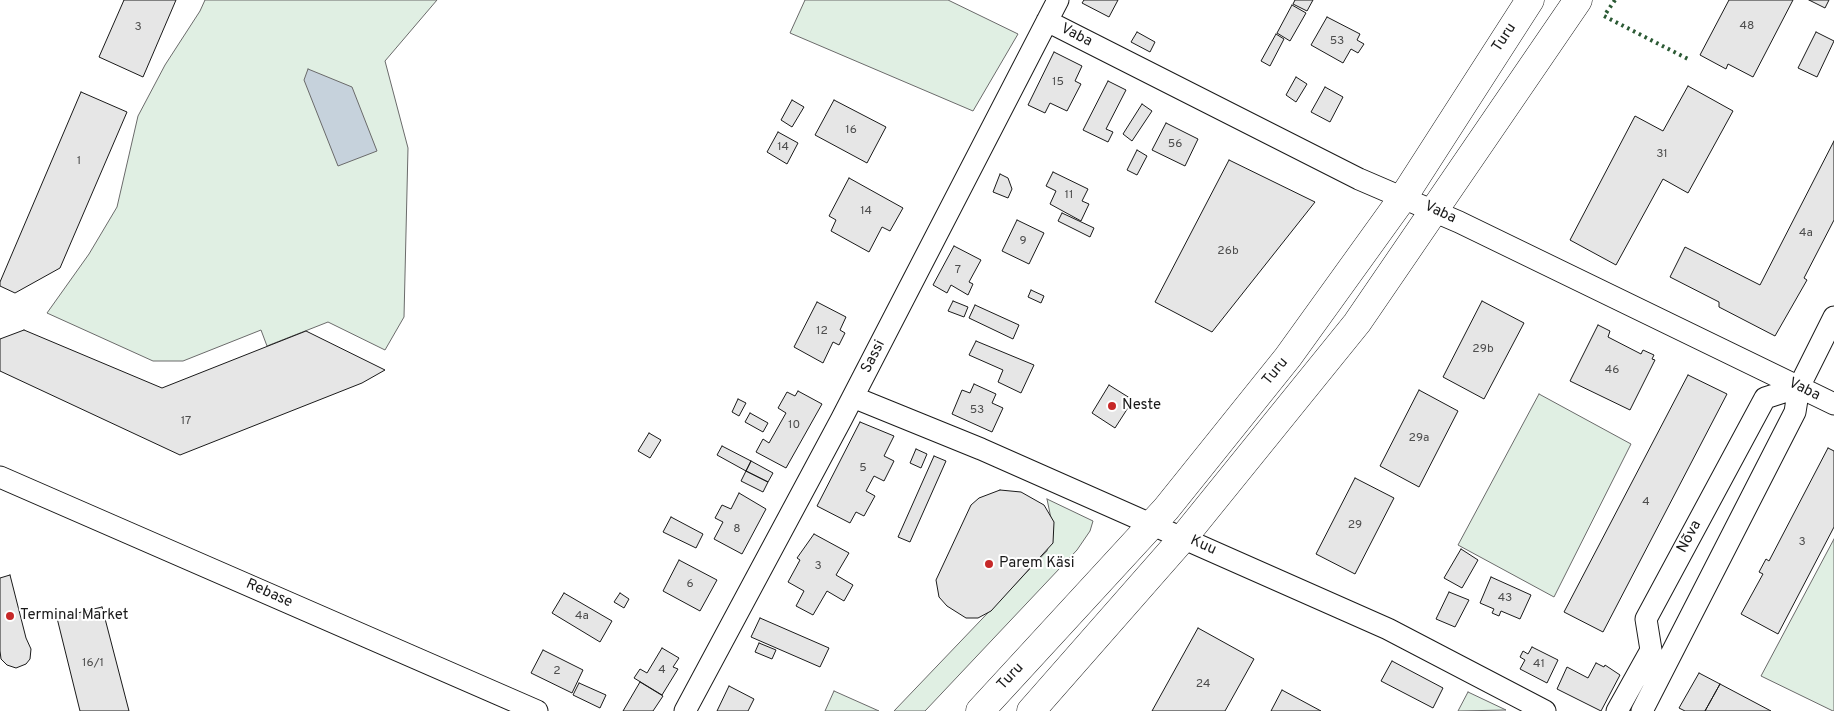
<!DOCTYPE html>
<html>
<head>
<meta charset="utf-8">
<style>
	body { margin:0 }
	canvas { display:block; background:#fff }
</style>
</head>
<body>
<canvas width="1834" height="711"></canvas>
<script>
const context = document.querySelector('canvas').getContext('2d');
context.lineJoin = 'round';
function paint(path, color) { context.fillStyle = color; context.fill(path, 'evenodd'); }
const poly = rows => new Path2D(rows.map(r => 'M' + r).join(''));
function stroke(path, color, width, dash) { context.strokeStyle = color; context.lineWidth = width; context.lineCap = dash ? 'butt' : 'round'; context.setLineDash(dash || []); context.stroke(path); }
function write(font, color, halo, rows, align = 'center') {
  context.font = font + ' Overpass,sans-serif'; context.lineWidth = 4; context.setLineDash([]); context.textBaseline = 'middle'; context.strokeStyle = halo; context.fillStyle = color; for (const [text, x, y, turn = 0] of rows) {
    context.save(); context.translate(x, y); context.rotate((+turn || 0) * Math.PI / 180); context.textAlign = isNaN(turn) ? turn : align; if (halo) context.strokeText(text, 0, 0); context.fillText(text, 0, 0); context.restore();
  }
}
const green = poly([
	[205,0,437,0,385,61,408,148,404,317,385,350,328,322,267,346,261,330,183,361,153,361,47,313,89,254,117,207,138,116,165,65,200,11,205,0],
	[805,0,948,0,1018,34,973,111,790,33,805,0],
	[1539,394,1631,444,1554,597,1458,545,1539,394],
	[1047,499,1093,521,1090,531,1077,550,925,711,894,711,1047,551,1053,528,1047,499],
	[1834,539,1834,711,1833,711,1761,676,1834,539],
	[834,691,879,711,825,711,834,691],
	[1468,692,1506,710,1458,711,1468,692]
]);
paint(green, '#e0efe3');
stroke(green, '#6a6a6a', 1);
const water = poly([
	[308,69,352,87,377,151,338,166,304,80,308,69]
]);
paint(water, '#c6d2dc');
stroke(water, '#6a6a6a', 1);
const building = poly([
	[124,0,176,0,143,77,99,57,124,0],
	[1084,0,1118,0,1109,17,1082,3,1084,0],
	[1295,0,1313,0,1307,11,1293,4,1295,0],
	[1729,0,1793,0,1753,77,1728,64,1726,69,1700,55,1729,0],
	[1809,0,1829,0,1825,8,1809,0],
	[1292,5,1306,13,1290,41,1277,33,1292,5],
	[1327,17,1360,34,1357,40,1364,44,1358,53,1351,49,1343,63,1311,45,1327,17],
	[1137,32,1155,42,1150,52,1131,42,1137,32],
	[1816,32,1834,41,1817,77,1798,68,1816,32],
	[1276,34,1284,39,1270,66,1261,61,1276,34],
	[1054,52,1082,66,1075,81,1081,84,1067,111,1050,103,1045,113,1028,105,1054,52],
	[1296,77,1307,84,1296,102,1286,95,1296,77],
	[1108,81,1126,90,1106,129,1113,132,1108,142,1083,130,1108,81],
	[1688,86,1733,111,1688,193,1663,179,1616,265,1570,240,1635,116,1663,131,1688,86],
	[1325,87,1343,97,1330,122,1311,112,1325,87],
	[81,92,127,112,60,268,15,293,0,286,0,282,81,92],
	[792,100,804,107,792,127,781,120,792,100],
	[834,100,886,127,867,163,815,135,834,100],
	[1142,104,1152,111,1132,141,1123,134,1142,104],
	[1166,123,1198,139,1185,166,1152,150,1166,123],
	[778,132,798,143,787,164,767,152,778,132],
	[1834,141,1834,220,1804,278,1807,280,1775,336,1719,307,1719,302,1670,277,1685,247,1760,285,1834,141],
	[1137,150,1147,156,1137,175,1127,170,1137,150],
	[1229,160,1315,202,1212,332,1155,302,1229,160],
	[1053,172,1088,189,1082,201,1089,204,1081,221,1050,204,1056,191,1046,186,1053,172],
	[1000,174,1008,178,1012,189,1008,198,993,192,1000,174],
	[849,178,903,208,890,231,882,227,869,252,831,231,836,220,829,216,849,178],
	[1062,213,1094,228,1090,237,1058,221,1062,213],
	[1017,220,1044,233,1029,264,1002,251,1017,220],
	[954,246,981,260,969,282,973,284,968,295,951,285,947,293,933,285,954,246],
	[1031,290,1044,296,1041,303,1028,297,1031,290],
	[953,301,968,307,964,317,948,311,953,301],
	[1482,301,1524,323,1484,399,1443,377,1482,301],
	[817,302,846,317,840,330,845,333,839,345,833,342,823,363,794,347,817,302],
	[975,305,1019,325,1013,339,969,318,975,305],
	[1598,325,1610,331,1608,337,1641,354,1643,350,1654,355,1652,359,1655,360,1630,410,1570,381,1598,325],
	[24,330,162,388,306,331,385,370,362,383,180,455,0,371,0,339,24,330],
	[976,341,1034,365,1021,393,998,382,1003,370,969,355,976,341],
	[1688,375,1727,394,1603,632,1564,612,1688,375],
	[974,384,996,394,992,403,1003,408,992,432,952,414,962,390,970,393,974,384],
	[1109,385,1133,400,1115,428,1092,413,1109,385],
	[1419,390,1458,411,1419,487,1380,466,1419,390],
	[798,391,822,404,786,468,756,452,763,439,769,443,786,413,778,408,787,392,795,396,798,391],
	[738,399,746,403,739,416,732,412,738,399],
	[750,413,768,423,763,432,745,422,750,413],
	[860,422,894,436,884,456,894,461,884,481,874,476,866,491,875,496,864,516,856,512,850,523,817,506,860,422],
	[649,433,661,440,650,458,638,451,649,433],
	[722,446,751,461,746,471,717,455,722,446],
	[1828,448,1834,451,1834,527,1778,634,1741,614,1763,574,1759,572,1766,559,1769,561,1828,448],
	[916,449,927,454,921,468,910,463,916,449],
	[934,456,946,461,910,542,898,537,934,456],
	[751,461,773,473,768,482,746,471,751,461],
	[746,471,768,482,763,492,741,481,746,471],
	[1355,478,1394,498,1355,574,1316,554,1355,478],
	[1000,490,1021,492,1044,505,1054,522,1053,543,991,611,978,618,966,618,947,606,939,597,936,580,971,505,979,498,1000,490],
	[739,493,766,509,742,554,714,539,723,522,715,518,722,505,731,509,739,493],
	[671,517,703,534,696,548,663,532,671,517],
	[814,534,849,553,836,575,853,585,844,601,827,591,813,615,796,606,804,591,788,582,800,560,797,558,814,534],
	[1461,549,1478,560,1462,588,1444,578,1461,549],
	[679,560,717,580,700,611,663,591,679,560],
	[10,575,26,638,31,649,30,659,26,664,16,668,7,665,1,659,0,651,0,578,10,575],
	[1491,577,1531,595,1520,619,1501,611,1499,616,1492,613,1494,609,1480,603,1491,577],
	[1449,592,1469,600,1455,627,1436,619,1449,592],
	[564,593,612,621,600,642,552,613,564,593],
	[620,593,629,599,624,608,614,602,620,593],
	[102,607,129,711,80,711,57,618,102,607],
	[760,618,829,648,820,667,751,637,760,618],
	[1198,628,1254,659,1225,711,1152,711,1198,628],
	[759,643,776,650,772,659,755,652,759,643],
	[1532,647,1558,660,1547,683,1520,669,1525,660,1520,657,1523,651,1528,654,1532,647],
	[662,648,679,658,673,667,678,669,662,695,634,678,640,669,647,673,662,648],
	[543,650,583,670,572,693,531,673,543,650],
	[1392,661,1443,688,1433,708,1381,681,1392,661],
	[1596,663,1604,667,1605,665,1620,675,1601,711,1557,689,1567,667,1588,678,1596,663],
	[1699,673,1720,684,1705,711,1685,711,1679,708,1699,673],
	[640,682,663,696,653,711,623,711,640,682],
	[579,683,606,695,600,708,573,695,579,683],
	[1720,684,1771,711,1705,711,1720,684],
	[729,686,754,699,748,711,717,711,729,686],
	[1282,690,1321,711,1271,711,1282,690]
]);
paint(building, '#e6e6e6');
stroke(building, '#1a1a1a', 1);
const street = poly([
	[1047,21,1359,179,1459,222,1834,404],
	[853,397,981,449,1388,629,1545,711],
	[0,477,537,711],
	[685,711,841,420,1058,0],
	[1617,711,1651,650,1646,619,1765,398,1799,387],
	[1642,711,1795,412,1799,387,1834,317]
]);
const secondary = poly([
	[980,711,1166,509,1288,357,1404,196,1530,0],
	[1031,711,1183,538,1357,323,1578,0]
]);
stroke(street, '#1a1a1a', 23);
stroke(secondary, '#1a1a1a', 29);
stroke(street, '#fff', 21);
stroke(secondary, '#fff', 28);
stroke(poly([
	[1615,0,1604,16,1688,59]
]), '#2b5a34', 4, [2.5, 4]);
for (const [x, y, r, color] of [
	[1112,406,5,"#c62828"],
	[989,564,5,"#c62828"],
	[10,616,5,"#c62828"]
]) { const dot = new Path2D(); dot.arc(x, y, r, 0, 2 * Math.PI); context.fillStyle = color; context.fill(dot); stroke(dot, '#fff', 2); }
write('12px', '#4d4d4d', null, [
	["48",1747,27],
	["3",138,28],
	["53",1337,42],
	["15",1058,83],
	["16",851,131],
	["56",1175,145],
	["14",783,148],
	["31",1662,155],
	["1",79,162],
	["11",1069,196],
	["14",866,212],
	["4a",1806,234],
	["9",1023,242],
	["26b",1228,252],
	["7",958,271],
	["12",822,332],
	["29b",1483,350],
	["46",1612,371],
	["53",977,411],
	["17",186,422],
	["10",794,426],
	["29a",1419,439],
	["5",863,469],
	["4",1646,503],
	["29",1355,526],
	["8",737,530],
	["3",1802,543],
	["3",818,567],
	["6",690,585],
	["43",1505,599],
	["4a",582,617],
	["16/1",93,664],
	["41",1539,665],
	["4",662,671],
	["2",557,672],
	["24",1203,685]
]);
write('15px', '#1a1a1a', '#fff', [
	["Vaba",1076,36,27],
	["Turu",1505,38,-57],
	["Vaba",1440,213,25],
	["Sassi",874,357,-63],
	["Turu",1276,372,-51],
	["Vaba",1804,390,26],
	["Nõva",1690,537,-62],
	["Kuu",1203,546,24],
	["Rebase",269,594,24],
	["Turu",1011,677,-47]
]);
write('15px', '#1a1a1a', '#fff', [
	["Neste",1122,406],
	["Parem Käsi",999,564],
	["Terminal Market",20,616]
], 'left');
</script>
</body>
</html>
